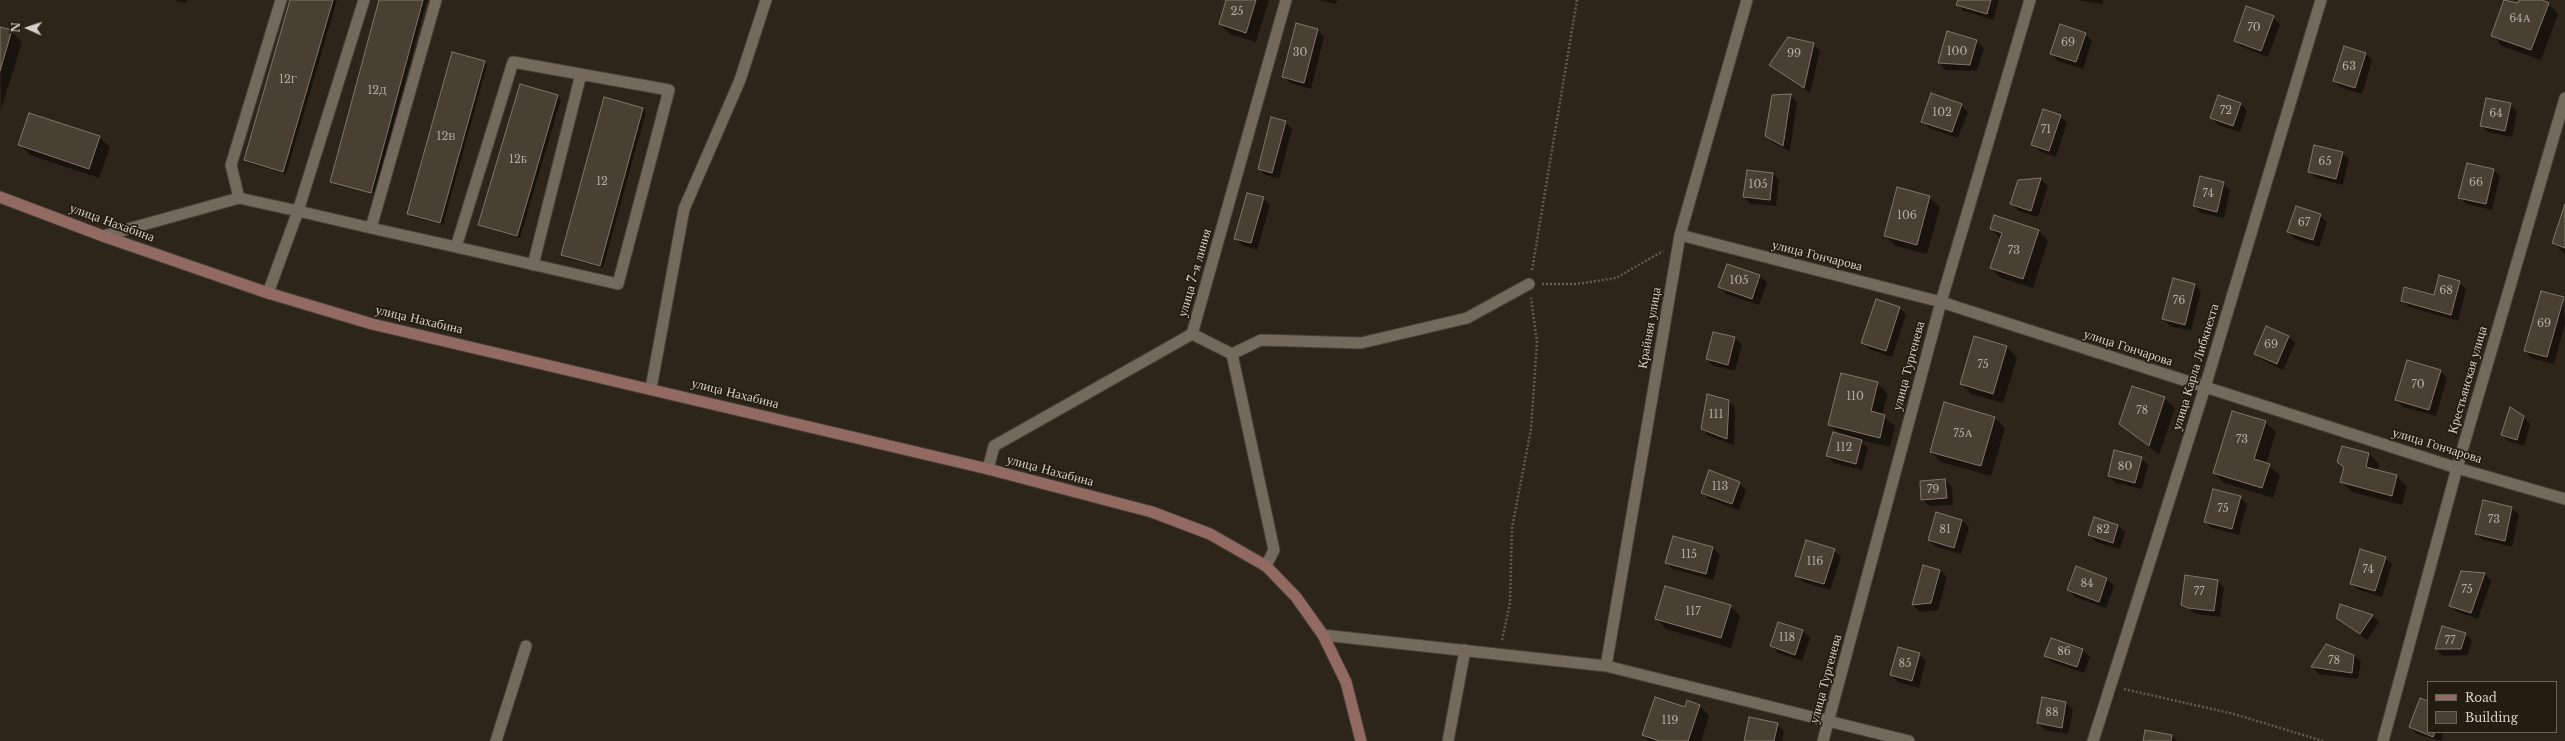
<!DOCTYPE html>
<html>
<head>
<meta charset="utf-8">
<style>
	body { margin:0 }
	#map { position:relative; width:2565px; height:741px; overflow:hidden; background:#2d251a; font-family:"Libre Baskerville",serif }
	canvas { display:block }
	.legend { position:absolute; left:2427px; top:681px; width:130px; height:52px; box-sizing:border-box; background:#241c10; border:1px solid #6b645a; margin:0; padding:5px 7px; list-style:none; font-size:12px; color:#d6d0c9 }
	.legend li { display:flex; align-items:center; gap:8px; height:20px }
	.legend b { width:20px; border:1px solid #6b645a }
	.north { position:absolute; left:8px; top:8px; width:40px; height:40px; -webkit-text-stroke:3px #241c10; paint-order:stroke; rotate:273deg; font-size:11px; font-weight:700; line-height:16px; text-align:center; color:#d6d0c9 }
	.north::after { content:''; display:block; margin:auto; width:14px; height:18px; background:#d6d0c9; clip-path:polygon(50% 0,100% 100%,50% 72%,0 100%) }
</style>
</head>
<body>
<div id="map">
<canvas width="2565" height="741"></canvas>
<ul class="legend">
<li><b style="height:5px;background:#936a61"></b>Road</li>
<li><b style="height:11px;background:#493f33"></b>Building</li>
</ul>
<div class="north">N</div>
</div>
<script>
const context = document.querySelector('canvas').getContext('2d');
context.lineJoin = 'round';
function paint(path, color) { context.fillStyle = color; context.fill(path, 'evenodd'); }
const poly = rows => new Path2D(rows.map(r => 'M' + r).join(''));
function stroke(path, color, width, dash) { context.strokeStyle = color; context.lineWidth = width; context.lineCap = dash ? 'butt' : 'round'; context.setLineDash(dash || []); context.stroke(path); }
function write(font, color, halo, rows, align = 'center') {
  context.font = font + ' "Libre Baskerville",serif'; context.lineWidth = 3.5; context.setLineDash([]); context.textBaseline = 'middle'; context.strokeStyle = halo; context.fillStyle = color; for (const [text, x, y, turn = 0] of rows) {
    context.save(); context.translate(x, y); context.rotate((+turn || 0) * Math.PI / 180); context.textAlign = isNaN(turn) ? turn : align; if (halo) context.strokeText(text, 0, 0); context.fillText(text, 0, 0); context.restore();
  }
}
paint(poly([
	[173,0,187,0,186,3],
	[291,0,337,0,286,174,248,163,245,160],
	[380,0,427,0,375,193,334,182,334,184,374,196,335,185,331,182],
	[1227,0,1269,0,1256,42,1230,34,1220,24],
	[1318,0,1337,0,1336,4],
	[1959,0,1999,0,1993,20,1964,11,1957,4],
	[2077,0,2103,0,2102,4],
	[2505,0,2519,4,2520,0,2539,0,2548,3,2558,14,2541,60,2502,46,2492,35],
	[2273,17,2280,24,2268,57,2242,47,2235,40],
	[0,28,11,31,22,42,1,110],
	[1318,30,1324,37,1311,89,1290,83,1283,76],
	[1948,33,1977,41,1984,48,1977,71,1945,70,1939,63],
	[2085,34,2092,41,2083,69,2058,61,2051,54],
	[1813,44,1820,51,1810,93,1771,65],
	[2366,54,2372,60,2362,94,2340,87,2334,81],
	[484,62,487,65,443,225,411,217,408,213],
	[521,85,558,96,561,99,520,238,482,227,479,224],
	[1790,95,1797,102,1790,151,1773,143,1767,136],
	[605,99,643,109,646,112,603,268,565,258,562,254],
	[2241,104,2247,111,2240,132,2218,125,2211,118],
	[2510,104,2517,111,2512,137,2488,132,2481,126],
	[1961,105,1968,112,1958,138,1929,128,1923,121],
	[2060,116,2067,123,2056,157,2039,151,2032,144],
	[1285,122,1292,129,1279,179,1265,175,1259,168],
	[99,137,110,147,99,178,30,155,20,145],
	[2342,153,2349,159,2343,185,2316,178,2309,171],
	[2493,170,2500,176,2492,210,2466,204,2460,197],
	[1773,174,1779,180,1776,206,1751,204,1744,197],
	[2041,179,2048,186,2038,217,2018,211,2012,204,2019,181],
	[2223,183,2230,190,2224,218,2201,213,2194,206],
	[1929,197,1940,207,1927,254,1896,246,1885,236],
	[1263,198,1270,205,1257,250,1242,245,1235,238],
	[2565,207,2565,254,2553,243],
	[2320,215,2327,222,2319,247,2295,239,2288,232],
	[1991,229,2038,230,2048,241,2033,288,2001,278,1991,268,2001,239],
	[1727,265,1760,276,1767,283,1759,305,1726,294,1720,287],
	[2459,282,2466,289,2458,321,2409,307,2402,300,2434,297],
	[2195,285,2201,291,2191,331,2170,326,2164,319],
	[2563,298,2565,323,2554,364,2532,358,2525,351],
	[1900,308,1906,315,1892,357,1869,349,1863,342],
	[1714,333,1735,338,1742,345,1735,371,1714,366,1707,359],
	[2288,336,2295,343,2283,370,2262,360,2255,354],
	[1975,337,2007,347,2017,358,2003,403,1971,394,1961,383],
	[2440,371,2447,378,2436,416,2403,407,2396,400],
	[1877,383,1888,394,1882,415,1895,426,1890,447,1860,440,1868,448,1862,470,1834,463,1827,456,1840,435,1829,424],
	[2164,398,2175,408,2159,455,2120,424],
	[1729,401,1735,408,1734,445,1709,436,1702,429],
	[1945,404,1995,418,2005,428,1991,476,1941,462,1931,452],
	[2524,417,2530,424,2524,446,2509,441,2502,435],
	[2265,422,2276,432,2266,464,2280,475,2273,498,2224,483,2214,473],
	[2342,447,2369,454,2379,464,2377,471,2396,476,2407,486,2402,505,2352,492,2341,482,2345,468,2338,462],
	[2141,458,2148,465,2142,489,2116,483,2109,476],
	[1945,480,1952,487,1953,505,1929,506,1922,499],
	[1739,483,1746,490,1739,510,1709,499,1702,492],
	[2240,497,2247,504,2239,535,2212,528,2205,522],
	[2484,502,2512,508,2519,515,2512,547,2483,540,2476,534],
	[1937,513,1962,520,1969,527,1961,554,1936,547,1929,540],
	[2118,526,2125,532,2120,549,2096,542,2089,535],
	[1674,537,1713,548,1720,555,1713,580,1673,569,1666,562],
	[1834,550,1841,557,1830,590,1803,582,1797,575],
	[2385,558,2392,564,2382,597,2358,590,2351,583],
	[1924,566,1940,570,1947,577,1938,610,1920,612,1913,605],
	[2077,568,2107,579,2114,586,2106,608,2075,597,2069,590],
	[2462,572,2485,574,2491,581,2478,619,2457,612,2450,606],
	[2217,581,2224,587,2220,617,2196,614,2182,604],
	[1730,606,1740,616,1731,648,1666,629,1656,618],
	[2341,606,2373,616,2379,622,2367,640,2337,617],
	[1779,623,1803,631,1810,638,1802,661,1778,653,1772,646],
	[2442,627,2465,634,2472,640,2468,655,2443,656,2436,649],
	[2051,639,2083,650,2090,657,2084,673,2052,662,2045,655],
	[2326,645,2354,655,2361,662,2358,679,2319,674,2312,667],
	[1919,654,1926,661,1919,688,1898,682,1891,675],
	[2043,699,2066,703,2073,710,2068,734,2045,730,2038,723],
	[2428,702,2428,732,2444,732,2441,741,2417,734,2410,727],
	[1699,705,1709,716,1701,741,1649,741,1643,735,1685,708],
	[1777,724,1784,731,1782,741,1745,741],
	[2172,736,2177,741,2144,741]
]), '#0007');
const building = poly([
	[290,0,333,0,283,172,244,160,290,0],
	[379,0,423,0,371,193,330,182,379,0],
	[1226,0,1256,0,1246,33,1219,24,1226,0],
	[1958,0,1991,0,1987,14,1956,5,1958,0],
	[2504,0,2518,3,2519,0,2542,0,2549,3,2531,50,2491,36,2504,0],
	[2246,6,2274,16,2261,51,2234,41,2246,6],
	[1296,23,1318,29,1304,83,1282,77,1296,23],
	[2060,24,2086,33,2076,62,2050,54,2060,24],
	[0,27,12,30,0,71,0,27],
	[1947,31,1977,40,1970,65,1938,63,1947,31],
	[1788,37,1814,43,1804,88,1769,65,1788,37],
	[2344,46,2366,53,2355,88,2333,81,2344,46],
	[452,52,485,61,440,223,407,214,452,52],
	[520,84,558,95,517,236,478,225,520,84],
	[1931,93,1962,104,1952,132,1921,122,1931,93],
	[1791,94,1783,146,1765,136,1772,95,1791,94],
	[2218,95,2241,103,2233,126,2210,118,2218,95],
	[604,97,643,108,600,266,561,255,604,97],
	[2486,98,2511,103,2505,131,2480,126,2486,98],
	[2043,109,2061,115,2049,151,2031,145,2043,109],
	[29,113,100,136,89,169,18,145,29,113],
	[1271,117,1286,121,1272,173,1258,169,1271,117],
	[2314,145,2343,152,2336,179,2308,172,2314,145],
	[2467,163,2494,169,2486,204,2458,198,2467,163],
	[1747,170,1773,173,1770,200,1743,197,1747,170],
	[2200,176,2224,182,2217,212,2193,206,2200,176],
	[2041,178,2031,211,2010,204,2018,180,2041,178],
	[1897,187,1930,196,1917,245,1884,236,1897,187],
	[1247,193,1264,197,1251,243,1234,239,1247,193],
	[2565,204,2565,248,2552,243,2565,204],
	[2296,206,2321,214,2313,240,2287,232,2296,206],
	[1994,215,2039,230,2023,279,1990,268,2002,233,1990,229,1994,215],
	[1727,264,1760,275,1752,299,1718,287,1727,264],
	[2439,275,2460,281,2451,315,2401,301,2404,287,2434,295,2439,275],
	[2173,278,2195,284,2185,325,2162,319,2173,278],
	[2541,291,2564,297,2547,357,2524,351,2541,291],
	[1876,299,1900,307,1886,351,1861,343,1876,299],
	[2266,326,2289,336,2277,364,2254,354,2266,326],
	[1713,332,1735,337,1728,365,1706,359,1713,332],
	[1974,336,2007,346,1993,394,1960,384,1974,336],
	[2407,360,2441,370,2429,410,2395,400,2407,360],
	[1841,373,1878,382,1871,411,1885,415,1880,438,1828,425,1841,373],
	[2132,386,2165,397,2149,446,2119,424,2132,386],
	[1707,394,1729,400,1727,439,1701,429,1707,394],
	[1944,402,1995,417,1981,466,1930,452,1944,402],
	[2510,407,2524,416,2517,440,2501,435,2510,407],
	[2232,411,2266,421,2254,459,2270,464,2262,488,2213,473,2232,411],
	[1833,432,1862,440,1856,464,1826,456,1833,432],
	[2342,446,2369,453,2366,467,2397,475,2392,496,2340,482,2344,467,2337,462,2342,446],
	[2114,450,2142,457,2135,483,2108,476,2114,450],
	[1709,470,1740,482,1732,504,1701,493,1709,470],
	[1945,479,1947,498,1921,500,1920,481,1945,479],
	[2213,489,2241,496,2232,529,2204,522,2213,489],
	[2483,500,2512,507,2505,541,2475,534,2483,500],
	[1936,512,1962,520,1954,548,1928,540,1936,512],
	[2094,517,2118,525,2113,543,2088,535,2094,517],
	[1673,536,1713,547,1706,574,1665,563,1673,536],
	[1806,540,1835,549,1824,584,1795,576,1806,540],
	[2360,549,2386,557,2375,591,2350,584,2360,549],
	[1923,565,1940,570,1931,603,1912,605,1923,565],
	[2076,566,2107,578,2099,602,2067,590,2076,566],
	[2461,571,2485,573,2471,613,2449,606,2461,571],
	[2185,575,2218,580,2214,611,2188,608,2181,605,2185,575],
	[1665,586,1731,605,1721,638,1655,619,1665,586],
	[2340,604,2373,615,2360,634,2336,618,2340,604],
	[1778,622,1803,630,1795,655,1770,646,1778,622],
	[2442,626,2466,633,2461,649,2435,649,2442,626],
	[2051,638,2083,649,2077,667,2044,656,2051,638],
	[2326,644,2354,655,2352,673,2311,667,2326,644],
	[1898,647,1920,653,1912,681,1890,675,1898,647],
	[1655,697,1685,707,1687,700,1700,705,1688,741,1659,741,1642,735,1655,697],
	[2042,697,2066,702,2062,728,2037,723,2042,697],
	[2420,698,2428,701,2428,732,2435,732,2433,737,2409,727,2420,698],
	[1749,717,1778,723,1774,741,1744,741,1749,717],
	[2145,730,2172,735,2171,741,2143,741,2145,730]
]);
paint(building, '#493f33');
stroke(building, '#82766a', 1);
const service = poly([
	[1232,354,1261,340,1361,343,1467,318,1529,284],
	[496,741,526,646]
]);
const minor = poly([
	[239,198,231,165,281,0],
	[371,228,436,0],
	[1680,235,1941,302,2457,468,2565,499],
	[103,236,239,198,298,211,371,228,456,247,618,284,669,90,513,62,456,247],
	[533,265,581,74],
	[268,293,298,211,364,0],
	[1192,334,1232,354,1274,550,1266,566],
	[651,388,684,209,740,80,766,0],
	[988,469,994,446,1192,334,1286,0],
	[1323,635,1606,666,1909,741],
	[1606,666,1680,235,1747,0],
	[1448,741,1465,650],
	[1823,741,1941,302,2030,0],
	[2093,741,2205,387,2321,0],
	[2383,741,2457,468,2565,98]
]);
const secondary = poly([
	[0,197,103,236,268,293,372,324,988,469,1152,512,1210,534,1266,566,1296,597,1323,635,1346,682,1361,741]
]);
stroke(service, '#484037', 13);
stroke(minor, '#484037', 13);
stroke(secondary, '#484037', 13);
stroke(poly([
	[1532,270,1577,0],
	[1542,284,1577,284,1616,278,1663,251],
	[1502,640,1510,603,1512,528,1531,429,1537,342,1531,298],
	[2124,689,2234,714,2323,741]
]), '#625b51', 2.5, [2, 2]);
stroke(service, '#73695c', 11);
stroke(minor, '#73695c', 11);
stroke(secondary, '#936a61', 11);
write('11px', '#b3aca4', null, [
	["25",1237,12],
	["64А",2520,19],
	["70",2254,28],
	["69",2068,43],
	["100",1957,52],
	["30",1300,53],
	["99",1794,54],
	["63",2349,67],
	["12Г",288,80],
	["12Д",377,91],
	["72",2226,111],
	["102",1942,113],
	["64",2496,114],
	["71",2046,130],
	["12В",446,137],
	["12Б",518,160],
	["65",2325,162],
	["12",602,182],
	["66",2476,183],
	["105",1758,185],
	["74",2208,194],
	["106",1907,216],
	["67",2304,223],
	["73",2014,251],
	["105",1739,281],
	["68",2446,291],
	["76",2179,301],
	["69",2544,324],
	["69",2271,345],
	["75",1983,365],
	["70",2418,385],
	["110",1855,397],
	["78",2142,411],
	["111",1716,415],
	["75А",1963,434],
	["73",2242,440],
	["112",1844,448],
	["80",2125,467],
	["113",1720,487],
	["79",1933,490],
	["75",2223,509],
	["73",2494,520],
	["81",1945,530],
	["82",2103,530],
	["115",1689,555],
	["116",1815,562],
	["74",2368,570],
	["84",2087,584],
	["75",2467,590],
	["77",2199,592],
	["117",1693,612],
	["118",1787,638],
	["77",2450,641],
	["86",2064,652],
	["78",2334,661],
	["85",1905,664],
	["88",2052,713],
	["119",1670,721]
]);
write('13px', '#d6d0c9', '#241c10', [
	["улица Нахабина",112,223,20],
	["улица Гончарова",1817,256,14],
	["улица 7-я линия",1195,273,-74],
	["улица Нахабина",419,320,13],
	["Крайняя улица",1650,328,-80],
	["улица Гончарова",2128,348,18],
	["улица Тургенева",1909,366,-75],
	["улица Карла Либкнехта",2196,367,-73],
	["Крестьянская улица",2468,380,-74],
	["улица Нахабина",735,394,14],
	["улица Гончарова",2437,446,17],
	["улица Нахабина",1050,471,15],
	["улица Тургенева",1826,679,-75]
]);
</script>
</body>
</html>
